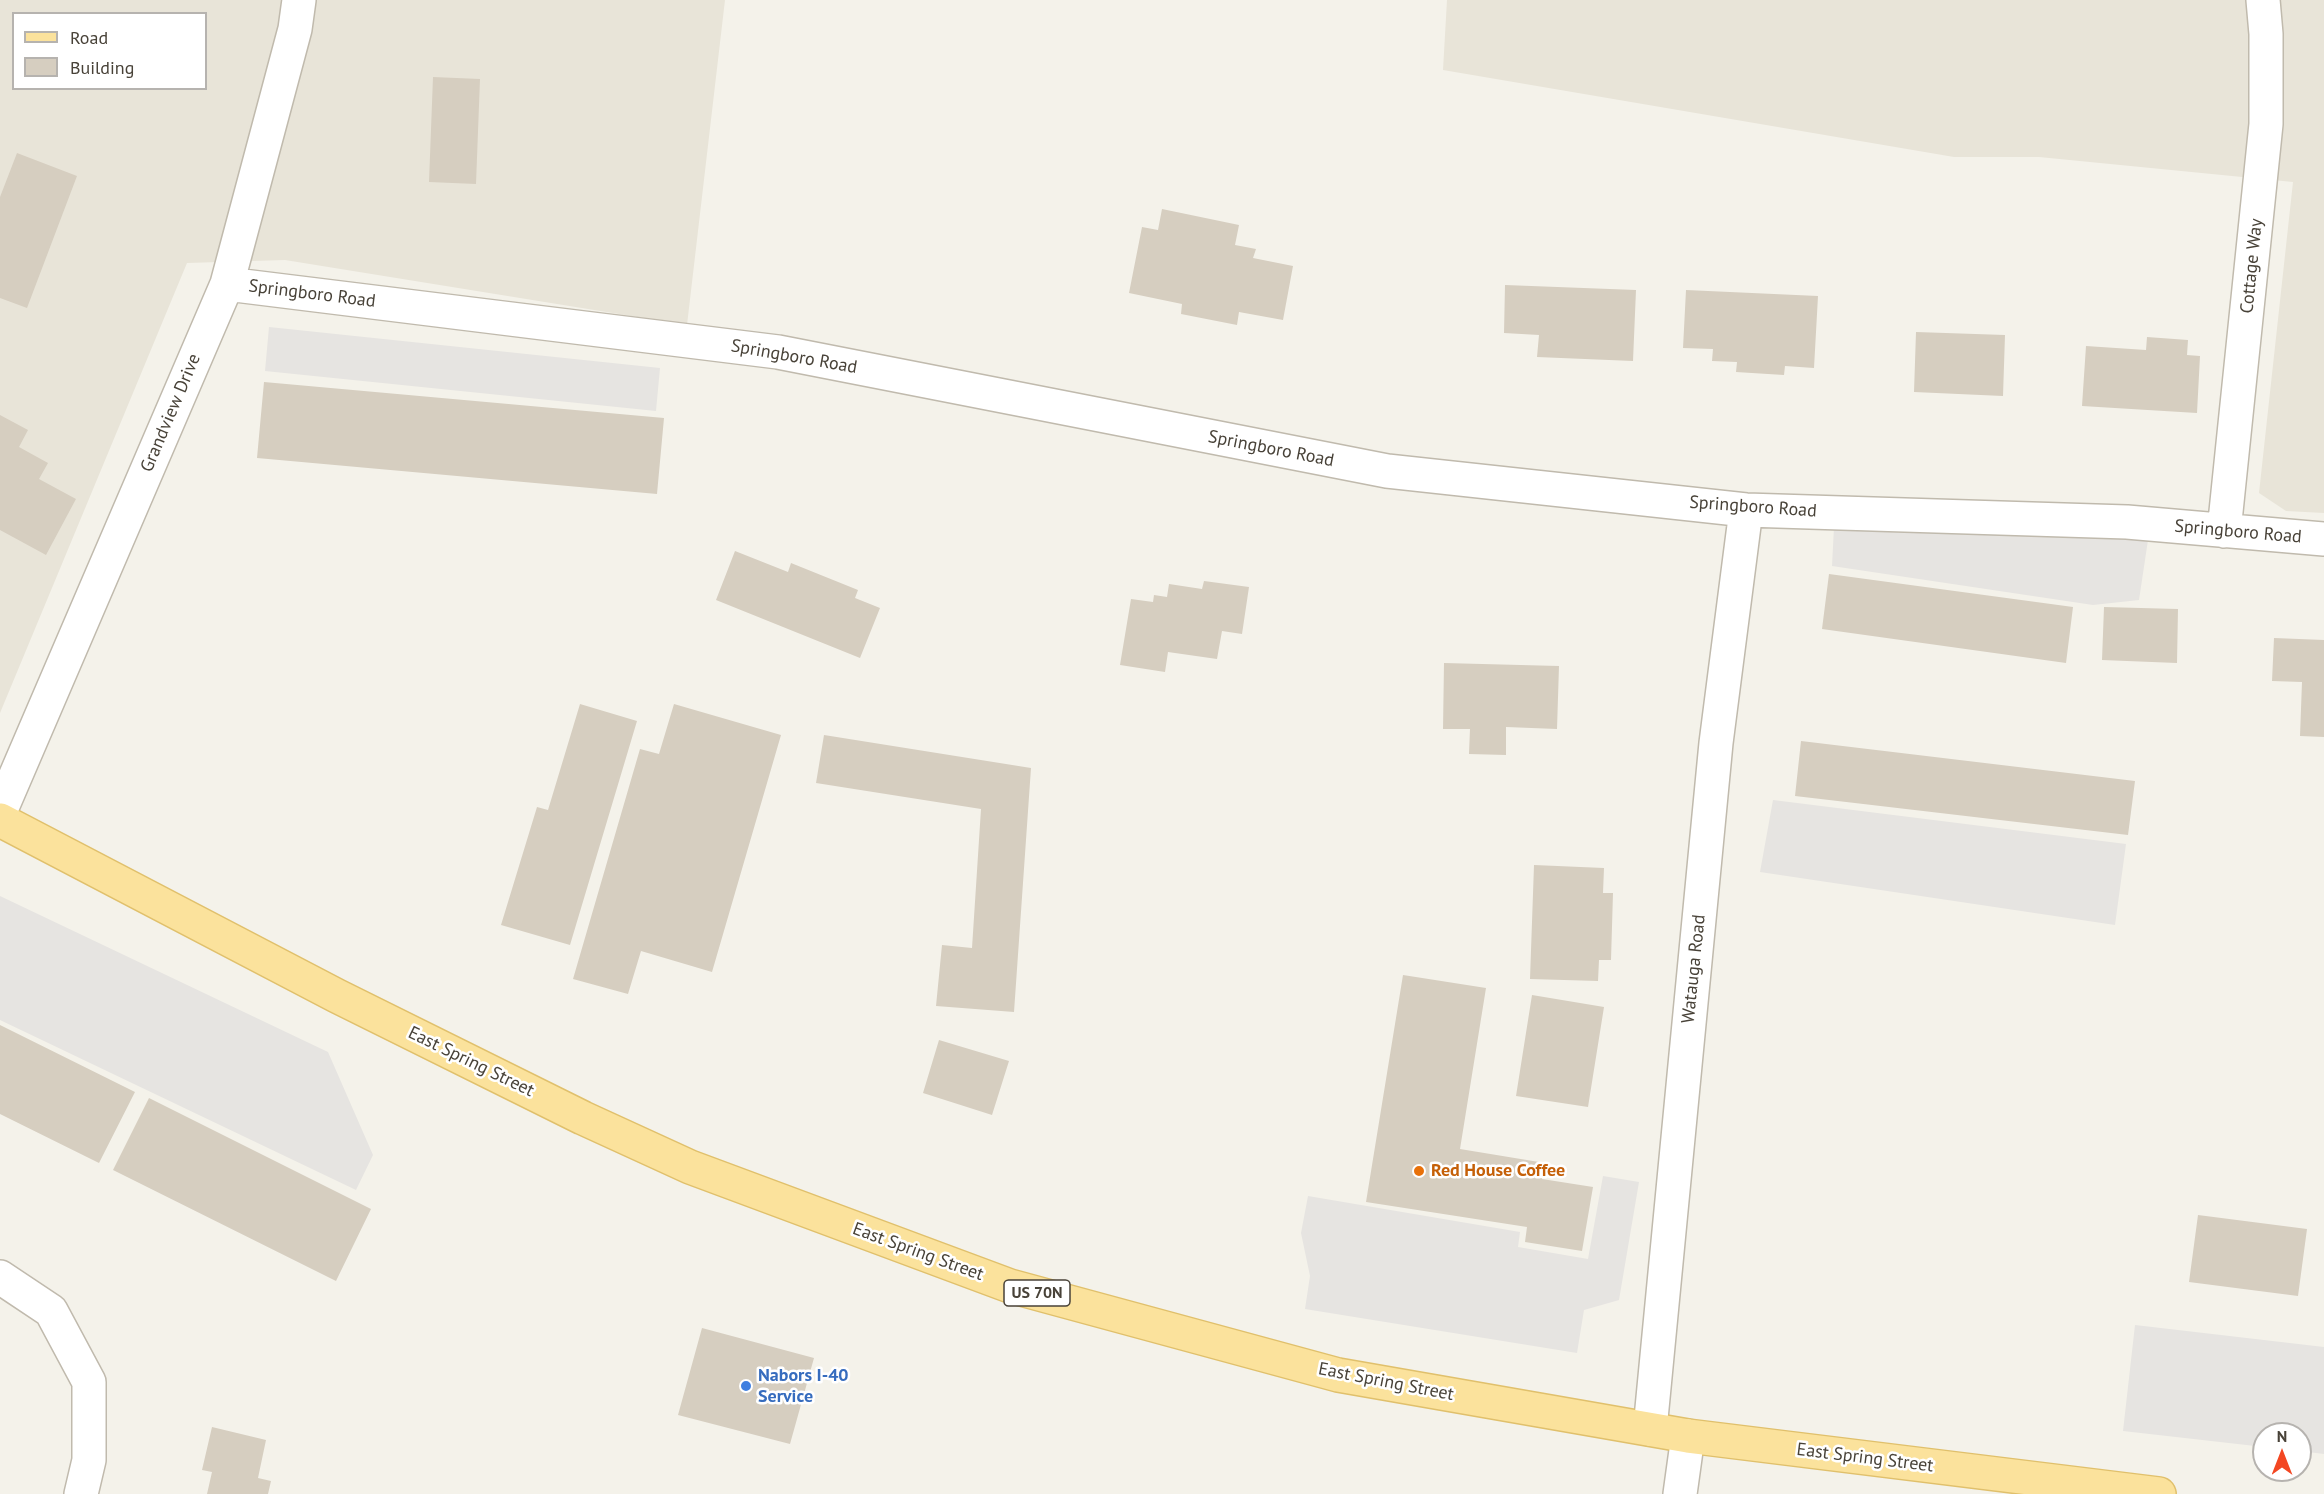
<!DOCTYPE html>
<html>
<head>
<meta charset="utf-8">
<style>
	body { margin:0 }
	#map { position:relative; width:2324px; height:1494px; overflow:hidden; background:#f4f2ea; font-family:"PT Sans",sans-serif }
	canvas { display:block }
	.legend { position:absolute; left:12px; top:12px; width:195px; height:78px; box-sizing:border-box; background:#fff; border:2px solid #b6b3af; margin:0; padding:8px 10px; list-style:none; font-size:18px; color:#484238 }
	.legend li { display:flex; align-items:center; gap:12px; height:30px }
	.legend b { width:30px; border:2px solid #b6b3af }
	.north { position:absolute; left:2252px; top:1422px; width:60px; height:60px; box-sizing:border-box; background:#fff; border:2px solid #b6b3af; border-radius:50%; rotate:0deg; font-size:16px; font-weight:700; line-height:24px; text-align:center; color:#484238 }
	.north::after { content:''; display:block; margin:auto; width:21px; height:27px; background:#f34722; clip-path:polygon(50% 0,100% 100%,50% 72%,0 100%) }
</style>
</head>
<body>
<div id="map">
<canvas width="2324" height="1494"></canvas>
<ul class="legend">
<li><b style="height:8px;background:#fbe29c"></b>Road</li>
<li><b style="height:16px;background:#d6cec0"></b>Building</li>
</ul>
<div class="north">N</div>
</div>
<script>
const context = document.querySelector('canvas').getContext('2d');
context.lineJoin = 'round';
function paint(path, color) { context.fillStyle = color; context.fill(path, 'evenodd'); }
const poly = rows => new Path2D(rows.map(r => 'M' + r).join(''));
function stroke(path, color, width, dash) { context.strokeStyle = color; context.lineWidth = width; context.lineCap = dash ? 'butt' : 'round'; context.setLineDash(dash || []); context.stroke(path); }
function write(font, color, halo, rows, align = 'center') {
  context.font = font + ' "PT Sans",sans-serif'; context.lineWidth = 5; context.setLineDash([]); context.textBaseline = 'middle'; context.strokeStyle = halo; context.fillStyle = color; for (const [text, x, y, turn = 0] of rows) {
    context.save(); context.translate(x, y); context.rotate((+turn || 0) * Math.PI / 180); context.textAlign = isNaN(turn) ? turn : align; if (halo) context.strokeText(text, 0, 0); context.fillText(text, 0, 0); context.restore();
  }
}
paint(poly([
	[0,0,725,0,687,325,285,260,187,263,0,713],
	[14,14,206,14,206,88,14,88],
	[1447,0,2324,0,2324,513,2286,511,2259,493,2293,182,2039,157,1954,157,1443,70]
]), '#e8e4d8');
paint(poly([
	[269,327,660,368,656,411,265,371],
	[1834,527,2148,540,2139,600,2093,605,1832,566],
	[1773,800,2126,844,2115,925,1760,872],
	[0,896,328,1052,373,1155,356,1190,0,1020],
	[1603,1176,1639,1182,1619,1300,1584,1310,1577,1353,1305,1309,1310,1276,1301,1233,1308,1196,1520,1232,1518,1247,1588,1259],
	[2135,1325,2324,1347,2324,1454,2300,1451,2300,1434,2264,1434,2264,1447,2123,1431]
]), '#e6e4e1');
paint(poly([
	[433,77,480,79,476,184,429,182],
	[17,153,77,176,27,308,0,298,0,197],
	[1162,209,1239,225,1235,245,1256,249,1253,258,1293,266,1283,320,1239,312,1237,325,1181,314,1182,304,1129,293,1142,227,1158,230],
	[1505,285,1636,290,1633,361,1537,357,1539,335,1504,333],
	[1686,290,1818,296,1814,368,1785,366,1784,375,1736,372,1737,362,1712,361,1713,349,1683,348],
	[1916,332,2005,335,2003,396,1914,392],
	[2147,337,2188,340,2187,355,2200,356,2197,413,2082,406,2086,346,2146,350],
	[264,382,664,418,657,494,257,458],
	[0,415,28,430,19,447,48,463,39,479,76,499,46,555,0,530],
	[735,551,788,572,791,563,858,590,855,598,880,608,860,658,716,600],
	[1829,574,2073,607,2066,663,1822,629],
	[1204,581,1249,587,1242,634,1222,631,1217,659,1168,652,1165,672,1120,665,1131,599,1153,602,1154,595,1167,597,1169,584,1202,589],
	[2104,607,2178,609,2177,663,2102,660],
	[2274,638,2324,640,2324,737,2300,736,2302,682,2272,681],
	[1444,663,1559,666,1557,729,1506,727,1506,755,1469,754,1470,729,1443,729],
	[580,704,637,721,570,945,501,925,537,807,548,810],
	[674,704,781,735,712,972,641,951,628,994,573,979,640,749,659,754],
	[824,735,1031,768,1014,1012,936,1006,942,945,972,948,981,809,816,783],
	[1801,741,2135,781,2128,835,1795,796],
	[1534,865,1604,868,1603,893,1613,893,1611,960,1599,960,1598,981,1530,979],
	[1403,975,1486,988,1460,1149,1545,1163,1542,1179,1593,1187,1582,1251,1525,1242,1527,1227,1366,1202],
	[1532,995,1604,1007,1588,1107,1516,1096],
	[0,1025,135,1092,99,1163,0,1114],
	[939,1040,1009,1061,992,1115,923,1093],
	[149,1098,371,1209,336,1281,113,1170],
	[2198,1215,2307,1229,2298,1296,2189,1282],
	[702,1328,814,1358,790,1444,678,1415],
	[212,1427,266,1440,258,1478,271,1481,268,1494,207,1494,212,1472,202,1470]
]), '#d6cec0');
const minor = poly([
	[227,284,778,352,1387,471,1746,510,2127,522,2324,539],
	[2224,531,2266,124,2266,34,2263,0],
	[0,812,227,284,295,29,299,0],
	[0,1277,51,1311,89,1382,89,1460,81,1494],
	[1650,1429,1716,743,1746,510],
	[1680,1494,1688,1436]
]);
const major = poly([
	[0,820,337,996,583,1118,690,1167,1010,1286,1338,1375,1688,1436,2159,1494]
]);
stroke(minor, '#c0baad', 36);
stroke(major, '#e0c06c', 36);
stroke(minor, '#fff', 33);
stroke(major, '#fbe29c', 33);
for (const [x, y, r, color] of [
	[1419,1171,6,"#e8710a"],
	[746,1386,6,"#3f7fe0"]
]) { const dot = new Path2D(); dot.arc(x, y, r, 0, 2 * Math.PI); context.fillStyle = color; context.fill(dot); stroke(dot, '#fff', 2); }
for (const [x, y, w] of [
	[1037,1293,66]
]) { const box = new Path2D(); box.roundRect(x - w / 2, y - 13, w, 26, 4.5); context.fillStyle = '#fff'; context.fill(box); stroke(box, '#484238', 1.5); }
write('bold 16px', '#484238', null, [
	["US 70N",1037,1293]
]);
write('18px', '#484238', '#fff', [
	["Cottage Way",2252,266,-84],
	["Springboro Road",312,294,7],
	["Springboro Road",794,357,10],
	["Grandview Drive",171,413,-67],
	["Springboro Road",1271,449,11],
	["Springboro Road",1753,507,4],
	["Springboro Road",2238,532,5],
	["Watauga Road",1694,969,-84],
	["East Spring Street",471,1062,26],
	["East Spring Street",918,1252,20],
	["East Spring Street",1386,1382,11],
	["East Spring Street",1865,1458,7]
]);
write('bold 18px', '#c56008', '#fff', [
	["Red House Coffee",1431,1171]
], 'left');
write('bold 18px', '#366cbe', '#fff', [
	["Nabors I-40",758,1376],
	["Service",758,1397]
], 'left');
</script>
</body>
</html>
